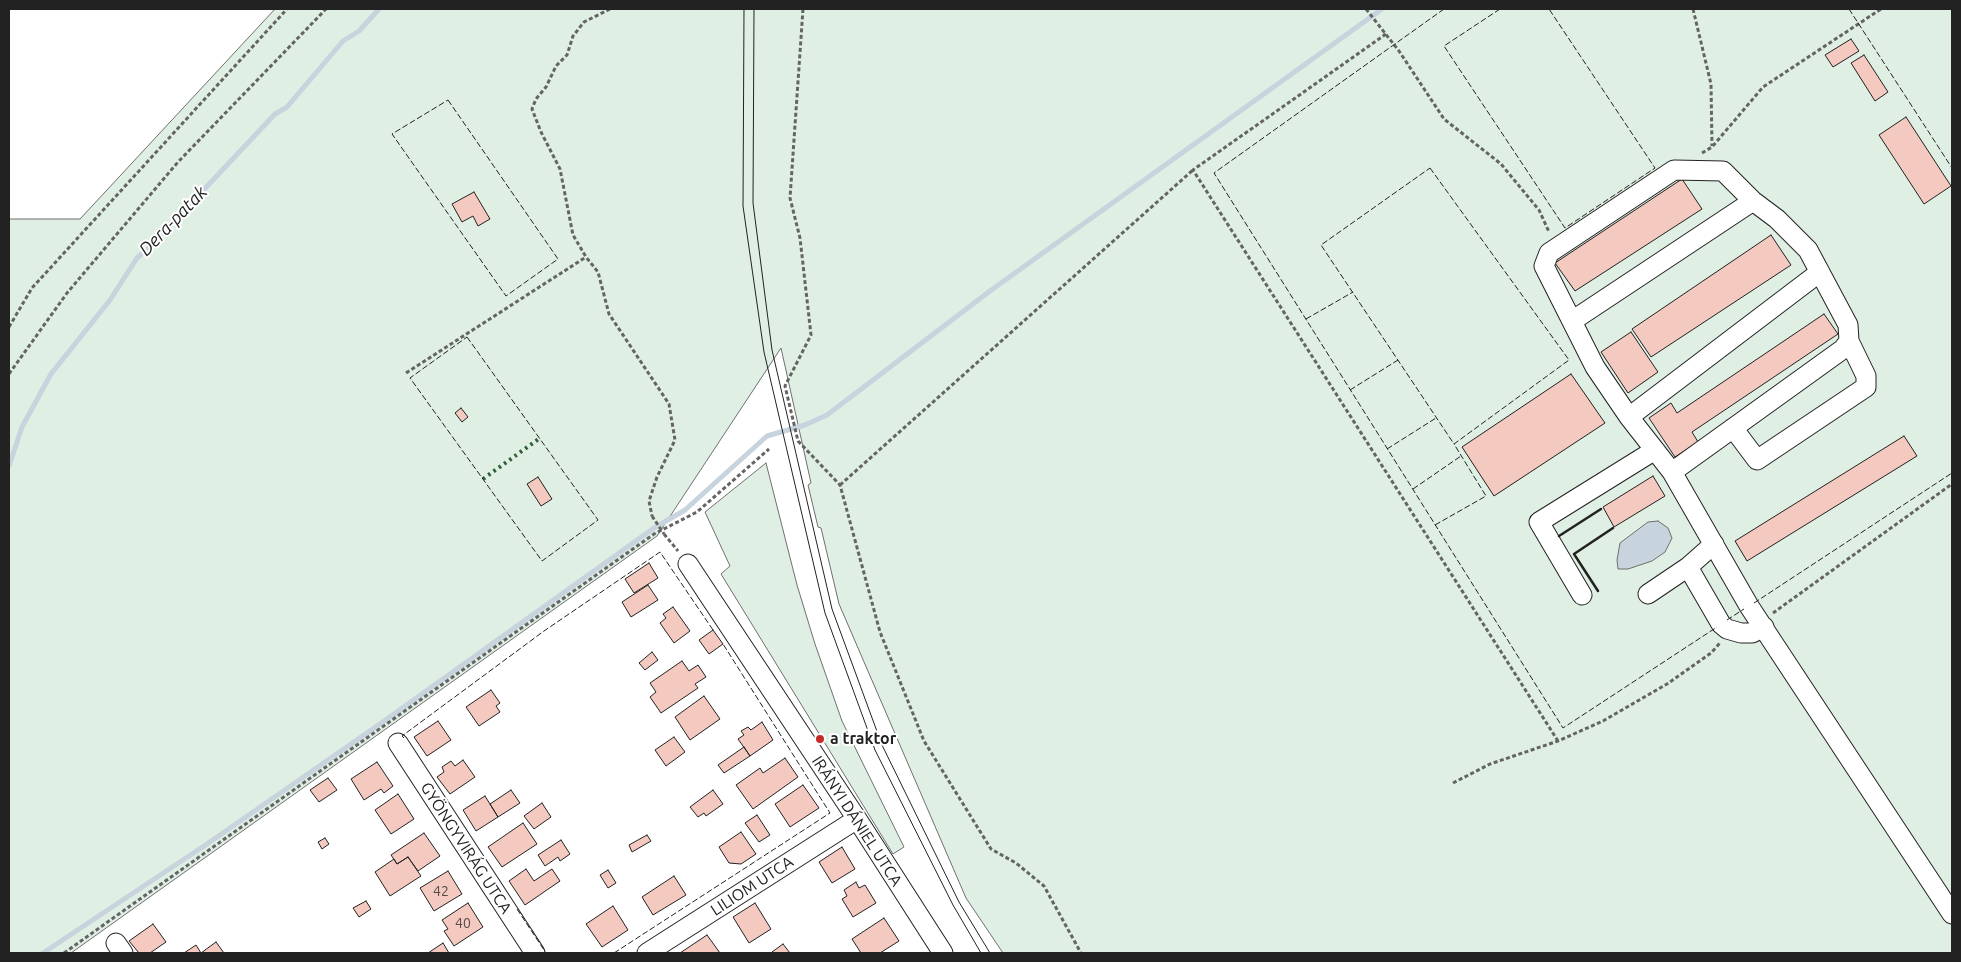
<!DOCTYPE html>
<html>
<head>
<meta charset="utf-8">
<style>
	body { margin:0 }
	#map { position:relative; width:1961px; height:962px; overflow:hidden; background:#fff; font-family:Ubuntu,sans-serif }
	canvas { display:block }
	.frame { position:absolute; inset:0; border:10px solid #222; pointer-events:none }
</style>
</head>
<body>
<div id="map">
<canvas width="1961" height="962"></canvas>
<div class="frame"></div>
</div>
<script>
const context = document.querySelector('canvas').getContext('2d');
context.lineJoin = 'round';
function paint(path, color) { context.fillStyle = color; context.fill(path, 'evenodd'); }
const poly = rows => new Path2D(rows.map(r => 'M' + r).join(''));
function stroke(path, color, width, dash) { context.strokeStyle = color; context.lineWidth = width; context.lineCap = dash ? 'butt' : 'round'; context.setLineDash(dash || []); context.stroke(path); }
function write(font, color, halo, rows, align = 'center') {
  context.font = font + ' Ubuntu,sans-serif'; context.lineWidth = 4; context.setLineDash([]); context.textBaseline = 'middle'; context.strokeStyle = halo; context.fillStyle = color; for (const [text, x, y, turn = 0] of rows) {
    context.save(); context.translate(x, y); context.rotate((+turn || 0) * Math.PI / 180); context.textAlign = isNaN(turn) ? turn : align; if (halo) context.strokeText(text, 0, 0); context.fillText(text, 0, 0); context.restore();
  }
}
const green = poly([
	[275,9,1952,9,1952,953,1003,953,966,898,839,604,821,528,818,527,808,485,811,483,781,348,657,536,71,953,9,953,9,219,80,219,275,9],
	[766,463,797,585,815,644,842,721,904,847,893,854,721,574,730,566,705,512,766,463]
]);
paint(green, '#e0efe3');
stroke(green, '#6f6f6f', 1);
const water = poly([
	[1658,521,1668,528,1672,538,1665,552,1652,561,1628,569,1618,569,1617,560,1620,543,1648,522,1658,521]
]);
paint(water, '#c7d3dd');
stroke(water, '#6f6f6f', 1);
stroke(poly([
	[9,466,22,427,51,374,110,300,137,258,150,247,275,114,287,107,343,41,359,31,379,9],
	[43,953,207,844,387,719,654,528,685,510,767,436,805,425,827,415,990,291,1382,9]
]), '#c7d3dd', 5);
const building = poly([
	[1851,39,1859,51,1833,67,1825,55,1851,39],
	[1864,55,1888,92,1875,101,1851,63,1864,55],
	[1906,117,1951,186,1924,204,1879,135,1906,117],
	[1682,179,1702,209,1575,291,1555,263,1682,179],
	[474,192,490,219,478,226,473,216,462,222,452,204,474,192],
	[1771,235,1791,265,1651,357,1632,329,1771,235],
	[1824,314,1838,334,1692,432,1698,442,1675,457,1649,418,1671,403,1677,413,1824,314],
	[1631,332,1658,372,1628,393,1601,352,1631,332],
	[1571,374,1605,423,1494,496,1462,447,1571,374],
	[461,408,468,417,462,422,455,413,461,408],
	[1904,436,1917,456,1747,561,1735,541,1904,436],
	[1653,476,1665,496,1614,527,1603,507,1653,476],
	[538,477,552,499,541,506,527,484,538,477],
	[649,563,658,578,634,593,625,579,649,563],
	[648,585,658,600,631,617,622,602,648,585],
	[673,607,690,631,674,643,660,623,666,618,663,614,673,607],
	[713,630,723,644,709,654,699,640,713,630],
	[652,652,658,660,645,670,639,663,652,652],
	[682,661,689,671,698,665,706,677,695,684,698,688,661,713,650,697,656,692,650,683,682,661],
	[491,690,500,703,496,706,500,712,479,726,466,707,491,690],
	[704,696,720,719,690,740,675,717,704,696],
	[438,721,451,740,427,756,414,737,438,721],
	[762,722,773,740,750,756,738,739,744,735,741,731,748,727,751,730,762,722],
	[674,737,685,752,666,766,655,750,674,737],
	[744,747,750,756,724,773,718,765,744,747],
	[785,758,798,777,753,809,736,785,760,768,763,773,785,758],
	[463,760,475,777,450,794,437,777,444,772,442,767,451,761,455,766,463,760],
	[377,762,393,786,384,793,381,789,364,800,351,779,377,762],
	[328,778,337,790,319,802,310,790,328,778],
	[803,785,819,808,790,827,775,804,803,785],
	[511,790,520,803,498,817,490,804,511,790],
	[713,790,723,804,706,816,704,813,698,817,690,807,713,790],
	[398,794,414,819,391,834,375,810,398,794],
	[485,796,498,817,476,831,463,810,485,796],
	[542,803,551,817,534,829,524,816,542,803],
	[757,815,770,835,759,842,745,823,757,815],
	[523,823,537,844,502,867,488,847,523,823],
	[741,832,756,854,741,864,729,863,719,847,741,832],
	[424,833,440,856,418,871,408,857,397,864,391,855,424,833],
	[647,835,651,841,632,852,629,845,647,835],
	[325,838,329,844,322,849,318,842,325,838],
	[561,840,570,854,560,861,558,857,545,866,538,855,561,840],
	[842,847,855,869,832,883,819,862,842,847],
	[408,857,421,876,390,896,375,872,394,859,397,864,408,857],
	[526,869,534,881,552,869,560,881,525,905,509,881,526,869],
	[608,870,616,883,608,888,600,875,608,870],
	[448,871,462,894,434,911,420,888,448,871],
	[674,876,686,895,653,915,642,897,674,876],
	[856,882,859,888,865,885,876,903,853,917,842,899,847,896,844,890,856,882],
	[366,901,371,909,359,917,353,908,366,901],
	[468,903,483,927,454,946,444,931,448,929,442,920,468,903],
	[755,903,771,929,749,943,733,917,755,903],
	[613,906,628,930,602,947,586,924,613,906],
	[884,918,899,941,880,953,861,953,852,939,884,918],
	[153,924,166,942,150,953,139,953,129,941,153,924],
	[707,935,720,953,680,953,707,935],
	[216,942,224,953,184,953,196,945,201,953,216,942],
	[443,943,449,953,428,953,443,943],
	[783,944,790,953,773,953,772,952,783,944]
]);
paint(building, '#f3c9c0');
stroke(building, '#222', 1);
const minor = poly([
	[1572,321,1753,201],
	[1629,417,1820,272],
	[1733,428,1757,460,1866,387,1866,376,1849,341],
	[1672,472,1843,349,1849,341,1848,325,1808,250,1777,219,1753,201,1723,171,1674,170,1549,253,1544,266,1595,367,1629,417,1672,472,1749,606,1952,914],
	[1714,544,1688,567,1721,624,1727,629,1741,633,1752,633,1764,627],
	[688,564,857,819,943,953],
	[1648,594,1688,567],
	[1582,595,1539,522,1655,450],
	[398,743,535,953],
	[116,943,123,953],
	[647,953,857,819]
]);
stroke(minor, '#222', 21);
stroke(poly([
	[610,9,584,22,573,36,567,55,556,66,546,87,536,99,532,109,541,132,560,169,573,235,586,257,598,272,609,314,669,404,675,440,657,477,649,501,652,516],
	[803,9,790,198,800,238,811,335,785,386,798,441,840,485,880,632,924,741,991,849,1016,863,1044,886,1081,953],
	[1366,9,1399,51,1444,119,1501,164,1539,210,1549,232],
	[1693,9,1711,84,1712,146],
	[1386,34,1193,170,1558,741],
	[1702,153,1712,147,1763,87,1881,9],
	[9,327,32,288,287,9],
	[406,373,586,257],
	[9,374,67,293,178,162,326,9],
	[840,485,1193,170],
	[664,534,678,551],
	[1773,613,1952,484],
	[1453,783,1490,764,1558,741,1603,721,1667,684,1711,653,1720,643],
	[64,953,654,534,697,512,769,449]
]), '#646464', 3, [4, 2.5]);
stroke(minor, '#fff', 19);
stroke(poly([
	[744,9,743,206,764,352,825,613,875,750,953,905,981,953],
	[754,9,753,203,772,350,832,609,882,745,959,902,990,953]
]), '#222', 1);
stroke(poly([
	[652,516,664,534]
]), '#646464', 3, [4, 2.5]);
stroke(poly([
	[483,479,540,438]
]), '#2f5e38', 4, [2.5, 4]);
stroke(poly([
	[1444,9,1214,173,1563,728,1717,627],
	[1500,9,1444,46,1565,228,1655,168,1549,9],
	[1849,9,1952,168],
	[448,100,558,259,506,296,392,134,448,100],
	[1430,168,1569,360,1454,444,1321,245,1430,168],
	[1306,319,1353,292],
	[467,337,598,520,542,561,410,378,467,337],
	[1350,390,1398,360],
	[1387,449,1436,418],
	[1413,489,1461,456],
	[1435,525,1486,496,1454,444],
	[1754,603,1952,473],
	[1727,620,1744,609],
	[404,738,402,736,544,631,660,552,713,630],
	[517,909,546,953],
	[614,953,830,813,723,644]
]), '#222', 1, [6, 2.5]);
stroke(poly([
	[1559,536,1601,509],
	[1598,591,1574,554,1613,528]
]), '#222', 2.5);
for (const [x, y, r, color] of [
	[820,739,5,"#c62828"]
]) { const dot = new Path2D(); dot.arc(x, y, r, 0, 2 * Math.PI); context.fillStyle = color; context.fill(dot); stroke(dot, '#fff', 2); }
write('14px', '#564c4a', null, [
	["42",441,891],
	["40",463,923]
]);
write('bold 16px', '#222', '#fff', [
	["a traktor",830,739]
], 'left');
write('16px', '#222', '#fff', [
	["IRÁNYI DÁNIEL UTCA",857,821,57],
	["GYÖNGYVIRÁG UTCA",466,848,57],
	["LILIOM UTCA",752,886,-33]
]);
write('italic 18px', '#222', '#fff', [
	["Dera-patak",173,221,-46]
]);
</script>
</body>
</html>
